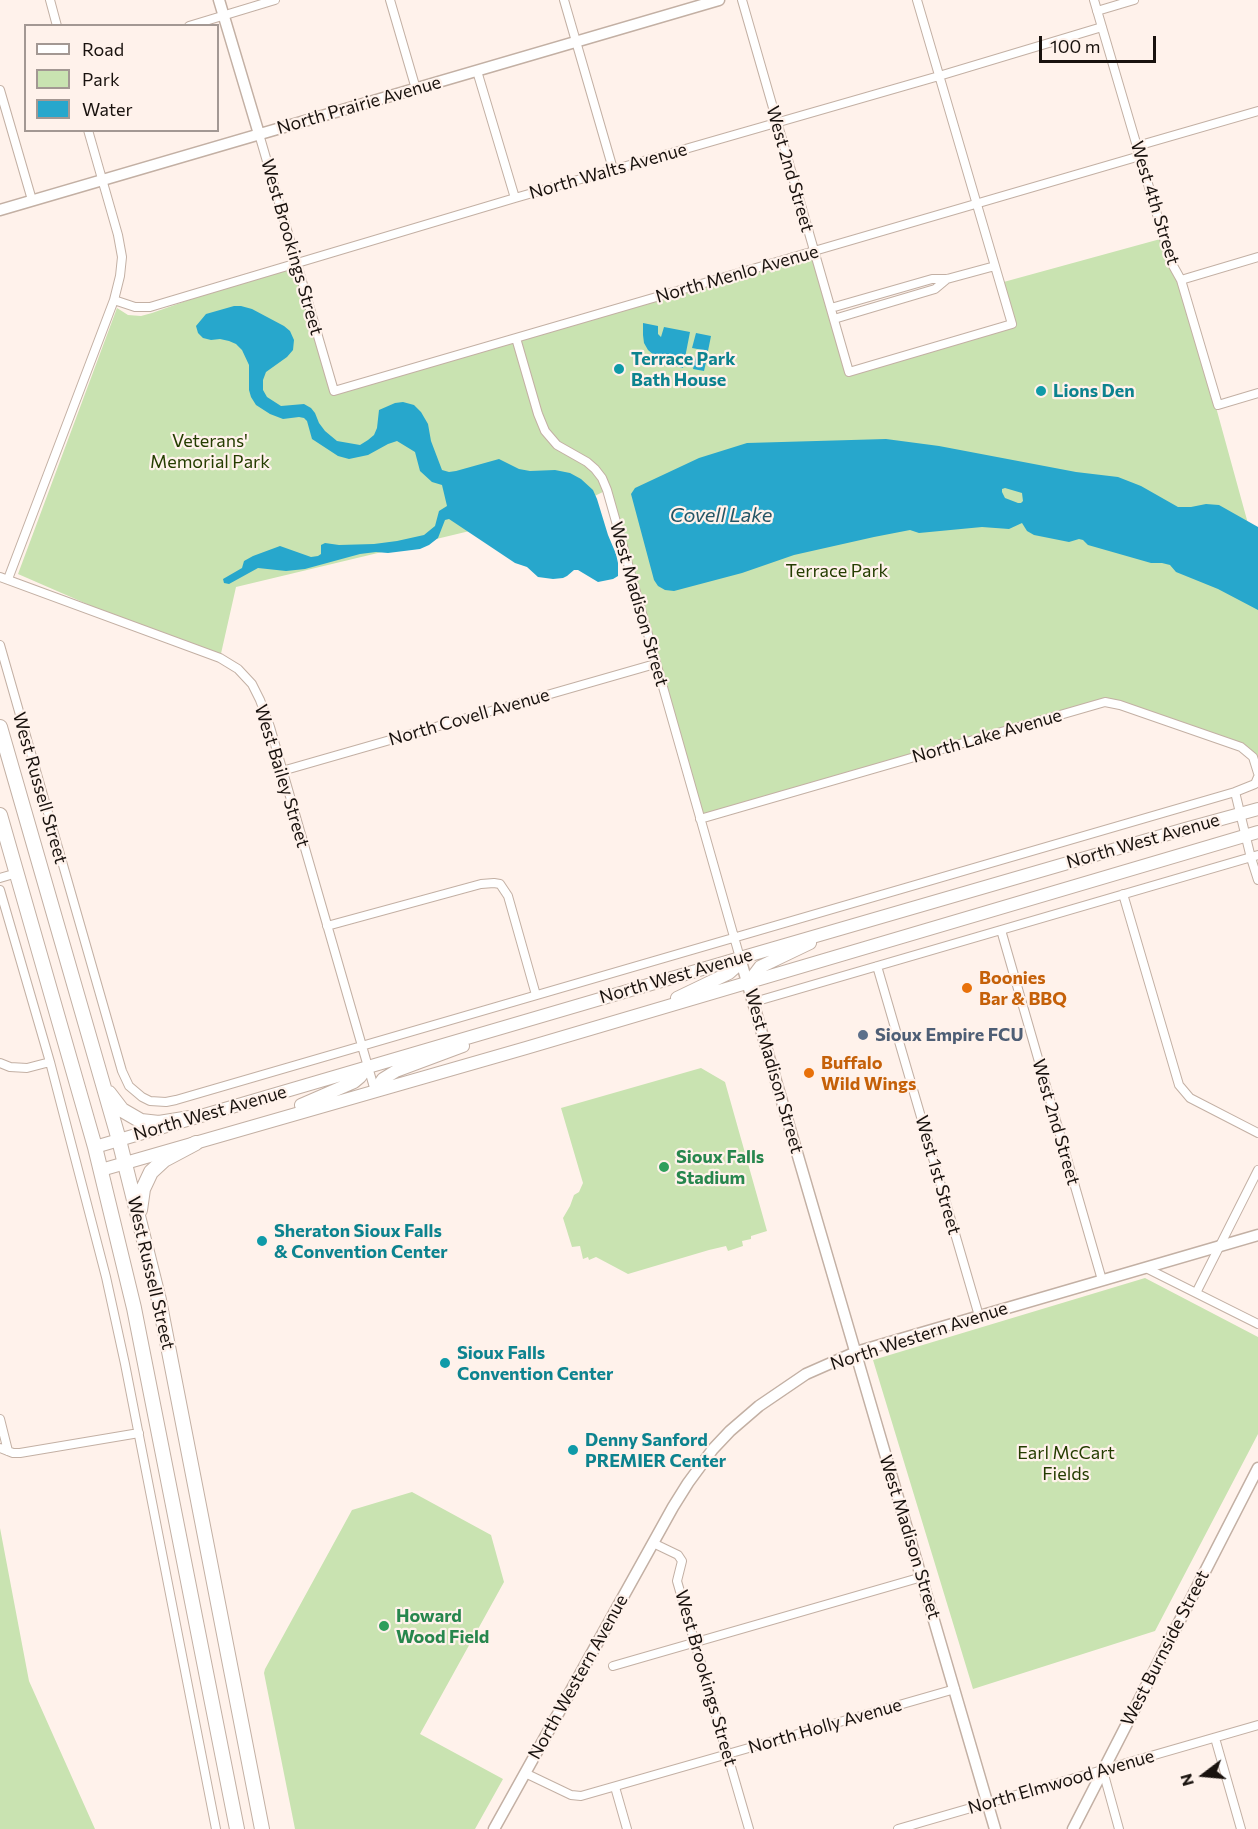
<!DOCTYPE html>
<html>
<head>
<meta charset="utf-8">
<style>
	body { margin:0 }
	#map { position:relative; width:1258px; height:1829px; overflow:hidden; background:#fff2eb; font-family:Commissioner,sans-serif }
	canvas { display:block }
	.legend { position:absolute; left:24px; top:24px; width:195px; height:108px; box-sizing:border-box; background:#fff2eb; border:2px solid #a39893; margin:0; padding:8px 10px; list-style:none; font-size:18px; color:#19120e }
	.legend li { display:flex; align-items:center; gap:12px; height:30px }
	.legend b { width:30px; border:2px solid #a39893 }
	.north { position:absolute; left:1174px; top:1745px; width:60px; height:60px; -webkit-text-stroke:4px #fff2eb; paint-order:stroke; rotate:254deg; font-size:16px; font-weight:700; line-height:24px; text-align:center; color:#19120e }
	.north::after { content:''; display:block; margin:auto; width:21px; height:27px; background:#19120e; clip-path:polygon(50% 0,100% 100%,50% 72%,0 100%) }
	.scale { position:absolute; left:1039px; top:36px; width:117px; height:27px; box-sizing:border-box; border:3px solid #19120e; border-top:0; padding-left:8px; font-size:18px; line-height:21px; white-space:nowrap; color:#19120e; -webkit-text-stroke:4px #fff2eb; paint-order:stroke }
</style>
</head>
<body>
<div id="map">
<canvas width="1258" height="1829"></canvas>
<ul class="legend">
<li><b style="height:8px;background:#fff"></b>Road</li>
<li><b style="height:16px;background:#c9e3b1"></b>Park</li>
<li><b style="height:16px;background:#27a7cc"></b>Water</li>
</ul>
<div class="north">N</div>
<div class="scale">100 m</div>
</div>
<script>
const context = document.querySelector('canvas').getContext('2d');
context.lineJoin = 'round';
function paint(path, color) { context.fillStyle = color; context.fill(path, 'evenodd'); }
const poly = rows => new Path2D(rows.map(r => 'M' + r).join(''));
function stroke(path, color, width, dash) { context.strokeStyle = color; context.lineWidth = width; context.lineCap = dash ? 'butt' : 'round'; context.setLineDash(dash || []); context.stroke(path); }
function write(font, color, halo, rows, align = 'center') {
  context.font = font + ' Commissioner,sans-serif'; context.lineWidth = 4.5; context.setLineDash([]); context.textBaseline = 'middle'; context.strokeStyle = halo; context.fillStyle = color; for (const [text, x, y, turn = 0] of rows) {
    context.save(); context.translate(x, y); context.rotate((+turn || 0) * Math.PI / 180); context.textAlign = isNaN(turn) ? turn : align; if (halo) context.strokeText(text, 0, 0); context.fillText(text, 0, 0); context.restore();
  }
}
paint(poly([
	[1164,238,1181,280,1258,560,1258,774,1251,755,1241,747,1105,702,700,819,605,491,574,506,236,587,220,658,158,635,18,574,117,308,128,315,141,316,152,313,296,262,334,391,814,251,849,372,1011,324,1000,283],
	[701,1068,725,1082,767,1231,751,1236,751,1239,742,1241,743,1246,728,1251,726,1246,709,1250,628,1274,596,1257,589,1260,588,1257,583,1259,580,1246,572,1247,563,1218,570,1206,574,1195,579,1192,583,1183,561,1108],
	[1145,1278,1258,1337,1258,1434,1155,1631,973,1689,873,1360],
	[412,1492,491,1535,504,1582,420,1734,503,1779,475,1829,295,1829,264,1673,265,1669,352,1510],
	[0,1528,29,1681,95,1829,0,1829]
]), '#c9e3b1');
paint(poly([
	[234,306,241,306,252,309,284,326,290,331,294,340,293,350,287,357,266,372,263,380,263,390,267,397,281,406,304,404,311,408,315,413,319,423,325,431,337,441,360,445,368,440,374,435,377,428,379,410,395,403,403,402,414,405,421,412,428,424,431,441,442,470,449,472,456,471,499,459,519,469,530,471,555,470,570,473,581,479,593,490,597,499,608,535,616,554,618,563,618,576,613,579,598,582,578,570,574,570,567,576,563,578,553,579,538,577,527,567,515,563,449,519,445,520,438,538,429,545,420,549,388,553,376,552,360,554,305,569,286,571,258,568,229,584,224,583,223,579,242,568,244,561,253,556,280,546,311,557,318,556,321,554,321,545,325,543,339,545,374,544,397,541,424,535,435,526,439,511,447,506,442,485,432,482,420,471,415,452,397,441,388,444,368,455,349,459,338,456,312,439,307,421,304,418,299,417,283,419,270,414,256,405,251,397,249,390,249,365,242,350,236,344,229,341,220,339,211,340,203,338,198,333,196,326,206,314],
	[643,323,658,326,658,334,661,337,664,327,690,332,683,368,662,362,648,350,644,343,643,335],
	[696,333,711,336,708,351,692,348],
	[696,356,707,358,704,371,693,369],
	[886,439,939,446,1076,472,1118,477,1141,486,1178,507,1191,507,1206,504,1219,505,1258,527,1258,610,1218,589,1176,572,1170,565,1162,563,1151,563,1088,545,1083,540,1079,539,1069,542,1034,535,1027,531,1022,523,1009,529,982,527,919,533,910,530,874,537,794,555,742,573,674,591,665,590,658,586,654,580,631,494,635,488,699,458,747,443],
	[1005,488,1022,493,1023,501,1021,503,1018,503,1005,498,1002,492,1002,489]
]), '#27a7cc');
const minor = poly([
	[50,0,57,26],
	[390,0,416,89],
	[564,0,613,169],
	[742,0,849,372,1012,324,917,0],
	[1094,0,1171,262,1181,280,1218,405,1258,393],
	[1097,11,1134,0],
	[189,26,275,0],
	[477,71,515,198],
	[0,90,32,200],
	[259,134,334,391,1140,156],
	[1137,146,1258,111],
	[1181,280,1258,257],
	[114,300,135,307,150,307,515,198,939,76,1102,27],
	[831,308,932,279,947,279,995,266],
	[834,319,935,289,947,279],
	[516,338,538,414,545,431,557,445,587,462,595,469,602,478,607,490,740,958],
	[0,577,220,658,238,669,252,684,260,700,270,727,375,1091],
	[8,579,114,300,120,276,122,257,118,235,88,130],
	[0,645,122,1071,129,1086,142,1097,150,1101,166,1102,176,1100,1235,792],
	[282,771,655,664],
	[1258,777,1255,784,1235,792,1251,858,1258,880],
	[700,819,1105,702,1120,705,1241,747,1253,757,1258,773],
	[0,878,17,873],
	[0,890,50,1062,106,1277,125,1364,216,1829],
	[1123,894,1179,1085,1190,1098,1258,1133],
	[327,926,481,884,494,883,500,884,508,896,536,995],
	[1001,930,1102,1280],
	[877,966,979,1316],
	[754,1002,1258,855],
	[0,1063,10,1067,27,1068,50,1062],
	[1146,1268,1258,1324],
	[1196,1293,1258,1170],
	[0,1419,8,1451],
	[0,1448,13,1453,20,1453,139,1433],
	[653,1543,678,1555,682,1561,677,1581,749,1829],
	[613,1666,922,1577],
	[1215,1738,1241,1829],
	[1103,1771,1119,1829],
	[525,1773,571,1795,581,1796,955,1689],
	[615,1787,627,1829],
	[898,1829,1258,1725]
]);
const tertiary = poly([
	[219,0,259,134],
	[0,210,719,0],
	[494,1829,673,1507,688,1483,713,1449,730,1431,759,1406,806,1374,856,1352,1258,1235]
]);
const secondary = poly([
	[740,958,995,1829],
	[1073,1829,1258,1468]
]);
const primary = poly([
	[748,983,760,967,810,943],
	[677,998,729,973,738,965,740,958],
	[375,1091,383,1079,396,1071,463,1046],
	[301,1105,354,1082,360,1077,368,1066],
	[95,1147,740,958,1185,829,1258,809],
	[101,1170,526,1048,1258,832]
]);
const trunk = poly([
	[0,727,119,1140,159,1300,262,1829],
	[0,815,95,1147,134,1308,237,1829],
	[109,1093,122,1110,141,1121,159,1123,190,1118],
	[140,1210,143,1189,151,1172,164,1160,196,1143]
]);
stroke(minor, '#c3b0a4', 10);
stroke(tertiary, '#c3b0a4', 13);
stroke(secondary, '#c3b0a4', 13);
stroke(primary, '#c3b0a4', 14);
stroke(trunk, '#c3b0a4', 16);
stroke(minor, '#fff', 8);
stroke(tertiary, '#fff', 10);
stroke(secondary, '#fff', 10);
stroke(primary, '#fff', 12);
stroke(trunk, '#fff', 14);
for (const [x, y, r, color] of [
	[619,369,6,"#0f9aa8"],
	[1041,391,6,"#0f9aa8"],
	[967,988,6,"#e8710a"],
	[863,1035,6,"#5c6f8a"],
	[809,1073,6,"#e8710a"],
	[664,1167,6,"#2e9e5b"],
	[262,1241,6,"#0f9aa8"],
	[445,1363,6,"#0f9aa8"],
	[573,1450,6,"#0f9aa8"],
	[384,1626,6,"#2e9e5b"]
]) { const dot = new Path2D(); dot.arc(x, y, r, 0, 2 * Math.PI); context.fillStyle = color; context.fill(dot); stroke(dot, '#fff2eb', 2); }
write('18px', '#19120e', '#fff2eb', [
	["North Prairie Avenue",359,105,-16],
	["West 2nd Street",790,169,74],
	["North Walts Avenue",608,171,-16],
	["West 4th Street",1155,203,73],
	["West Brookings Street",292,247,74],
	["North Menlo Avenue",737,274,-16],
	["West Madison Street",639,604,74],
	["North Covell Avenue",469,717,-16],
	["North Lake Avenue",987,736,-16],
	["West Bailey Street",282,776,73],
	["West Russell Street",40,788,74],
	["North West Avenue",1143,841,-16],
	["North West Avenue",676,976,-16],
	["West Madison Street",774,1071,74],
	["North West Avenue",210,1113,-16],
	["West 2nd Street",1056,1122,74],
	["West 1st Street",938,1175,74],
	["West Russell Street",151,1273,77],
	["North Western Avenue",919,1336,-18],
	["West Madison Street",910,1537,73],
	["West Burnside Street",1165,1648,-63],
	["North Western Avenue",578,1677,-61],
	["West Brookings Street",706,1678,74],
	["North Holly Avenue",825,1726,-16],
	["North Elmwood Avenue",1061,1782,-16]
]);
write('bold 18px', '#0d838f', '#fff2eb', [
	["Terrace Park",631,359],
	["Bath House",631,380],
	["Lions Den",1053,391],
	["Sheraton Sioux Falls",274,1231],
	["& Convention Center",274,1252],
	["Sioux Falls",457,1353],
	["Convention Center",457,1374],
	["Denny Sanford",585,1440],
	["PREMIER Center",585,1461]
], 'left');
write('18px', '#253d01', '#fff2eb', [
	["Veterans'",210,441],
	["Memorial Park",210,462],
	["Terrace Park",837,571],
	["Earl McCart",1066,1453],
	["Fields",1066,1474]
]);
write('bold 18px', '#c56008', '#fff2eb', [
	["Boonies",979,978],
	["Bar & BBQ",979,999],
	["Buffalo",821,1063],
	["Wild Wings",821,1084]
], 'left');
write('bold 18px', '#4e5e75', '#fff2eb', [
	["Sioux Empire FCU",875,1035]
], 'left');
write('bold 18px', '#27864d', '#fff2eb', [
	["Sioux Falls",676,1157],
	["Stadium",676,1178],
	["Howard",396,1616],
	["Wood Field",396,1637]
], 'left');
write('italic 20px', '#245565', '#fff2eb', [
	["Covell Lake",721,515]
]);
</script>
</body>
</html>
